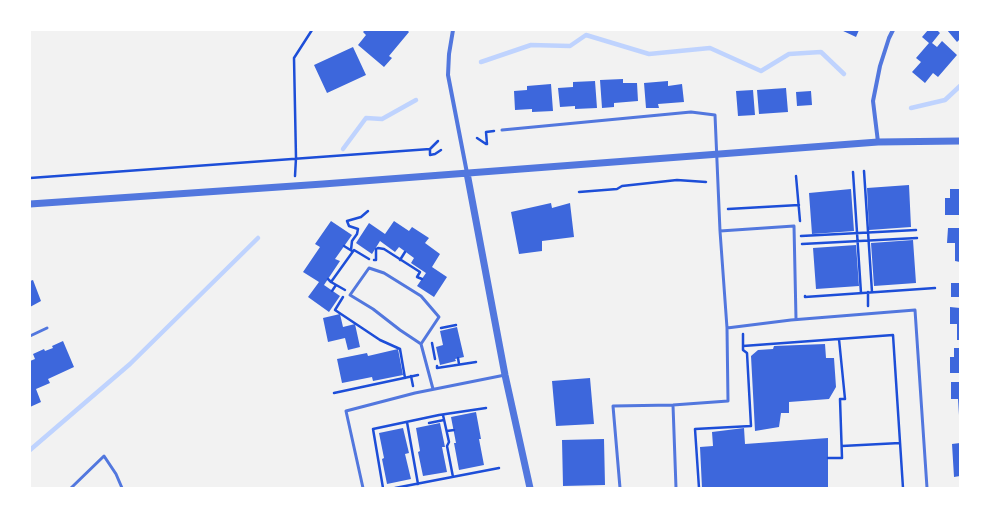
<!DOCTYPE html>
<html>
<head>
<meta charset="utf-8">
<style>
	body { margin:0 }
	#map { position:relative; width:990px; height:518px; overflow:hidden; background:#f2f2f2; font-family:"Noto Sans",sans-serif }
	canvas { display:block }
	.frame { position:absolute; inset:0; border:31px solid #fff; pointer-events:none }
</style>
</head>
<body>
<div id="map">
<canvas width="990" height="518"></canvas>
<div class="frame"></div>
</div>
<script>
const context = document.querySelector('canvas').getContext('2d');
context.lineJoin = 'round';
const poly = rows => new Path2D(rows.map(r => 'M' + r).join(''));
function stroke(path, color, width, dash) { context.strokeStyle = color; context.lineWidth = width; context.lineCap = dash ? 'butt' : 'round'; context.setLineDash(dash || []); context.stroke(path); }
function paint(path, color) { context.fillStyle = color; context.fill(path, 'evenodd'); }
stroke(poly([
	[481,62,531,45,570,46,586,35,649,54,710,48,761,71,789,54,821,52,844,74],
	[911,108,945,100,960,86],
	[343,149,366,118,382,119,416,100],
	[30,450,130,364,258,238]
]), '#bfd3fe', 4.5);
paint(poly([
	[365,30,407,30,409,32,389,56,392,58,384,67,358,45,366,35,363,32],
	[841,30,859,30,856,37],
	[928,30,937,30,940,33,932,43,937,47,942,41,957,55,938,77,933,73,925,83,912,72,921,62,916,58,929,43,922,37],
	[947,30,960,30,960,39,957,42],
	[353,47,366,75,327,93,314,65],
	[623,79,623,83,637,83,638,101,614,103,614,107,602,108,600,80],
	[595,81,597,108,575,109,575,106,560,107,558,88,573,87,573,82],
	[668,81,668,86,682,84,684,102,658,104,659,108,646,108,644,83],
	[551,84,553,111,532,112,532,109,515,110,514,91,527,90,527,86],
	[786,88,788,112,759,114,757,90],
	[753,90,755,115,738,116,736,91],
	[811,91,812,105,797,106,796,92],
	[909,185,911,227,869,230,867,188],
	[851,189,854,231,812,234,809,193],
	[950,189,960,189,960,215,945,215,945,198,950,198],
	[551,203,552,208,570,203,574,237,542,241,542,251,519,254,511,212],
	[331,221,352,235,335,259,340,261,324,285,340,296,329,312,308,297,319,282,303,272,320,247,315,244],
	[394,221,409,231,412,227,429,238,425,243,440,254,432,267,447,277,434,297,417,286,426,273,411,263,414,258,399,247,395,252,380,241,372,254,356,243,369,223,385,234],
	[948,228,960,228,960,262,955,261,955,243,947,243],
	[913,240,916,283,874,286,871,243],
	[856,245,859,286,816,289,813,248],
	[33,280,41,301,30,307,30,281],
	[951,283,960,283,960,297,951,297],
	[950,307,960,308,960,340,957,340,957,324,950,324],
	[340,314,343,327,355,324,360,347,348,350,345,338,328,342,323,318],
	[457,327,464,357,455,359,456,361,440,365,436,347,443,345,440,331],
	[63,341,74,367,48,379,50,383,36,389,41,402,30,407,30,361,35,359,33,354,44,349,45,351,53,348,52,346],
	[825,344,826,358,834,358,836,387,829,399,789,402,789,413,781,413,779,427,755,431,751,356,758,350,773,349,774,346],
	[954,348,960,348,960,373,950,373,950,357,954,357],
	[398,349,403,375,373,381,372,377,342,383,337,359,367,353,368,356],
	[590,378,594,424,556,426,552,381],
	[951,382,960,382,960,415,959,415,958,399,951,399],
	[476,412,481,439,479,439,484,465,459,470,454,443,456,443,451,417],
	[440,423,445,447,442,447,447,472,423,476,418,452,420,451,416,428],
	[403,428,409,453,405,454,411,479,387,484,382,459,384,458,379,433],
	[744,428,745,444,828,438,828,488,702,488,700,447,713,446,712,432],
	[604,439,605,485,563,486,562,440],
	[960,443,960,476,954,477,952,444]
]), '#3d67dc');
stroke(poly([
	[477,138,486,144],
	[487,144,486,132,494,131],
	[430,149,438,141],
	[864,171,872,292],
	[853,172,861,293],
	[295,176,296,158,294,58,312,30],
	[796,176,800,221],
	[30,178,430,149,430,155,435,154,441,150],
	[579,192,617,189,622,186,677,180,706,182],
	[728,209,799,205],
	[801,236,916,230],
	[802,244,917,238],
	[344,246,352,251],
	[351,250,352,241,357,234,358,229,349,226,347,221,361,217,368,211],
	[374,260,376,260,376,249,378,248,384,249,420,272,417,277,422,279],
	[400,260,405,252],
	[328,279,331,282],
	[345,290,331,282,354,250,369,259],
	[332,291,336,285],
	[868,292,868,306],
	[805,296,805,297,935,288],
	[343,297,335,310,380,340,400,349,405,378],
	[441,328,456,325],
	[432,343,435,359],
	[743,346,893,335,903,488],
	[458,358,459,364],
	[437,366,437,368,476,362],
	[411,376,413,386],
	[334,393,418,375],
	[443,415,449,442,447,446,453,477],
	[407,422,418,484],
	[429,423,444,420],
	[447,431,454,430],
	[842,446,900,443],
	[828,458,842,458,840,399,845,399,839,339],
	[383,488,373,429,439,415,486,408],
	[395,488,499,468],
	[699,488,695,429,751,426,747,353,743,350,743,334]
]), '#1d4ed8', 2.5);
stroke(poly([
	[502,130,691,112,715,115,720,231,727,328],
	[720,231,794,226,796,319],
	[30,336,47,328],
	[421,344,400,330,373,309,350,295,369,268,384,273,421,296,439,317,421,344,433,389],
	[673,405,676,488],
	[71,488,104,456,116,474,122,488],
	[363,488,346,411,415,393,505,375],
	[620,488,613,406,673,405,728,401,727,328,791,320,915,310,927,488]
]), '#5277de', 3);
stroke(poly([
	[453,30,449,54,448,75,467,173],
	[878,142,873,101,880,66,889,38,893,30]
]), '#5277de', 4);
stroke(poly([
	[467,173,505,375,530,488],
	[30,204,323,184,878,142,960,141]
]), '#5277de', 7);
</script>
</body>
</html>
